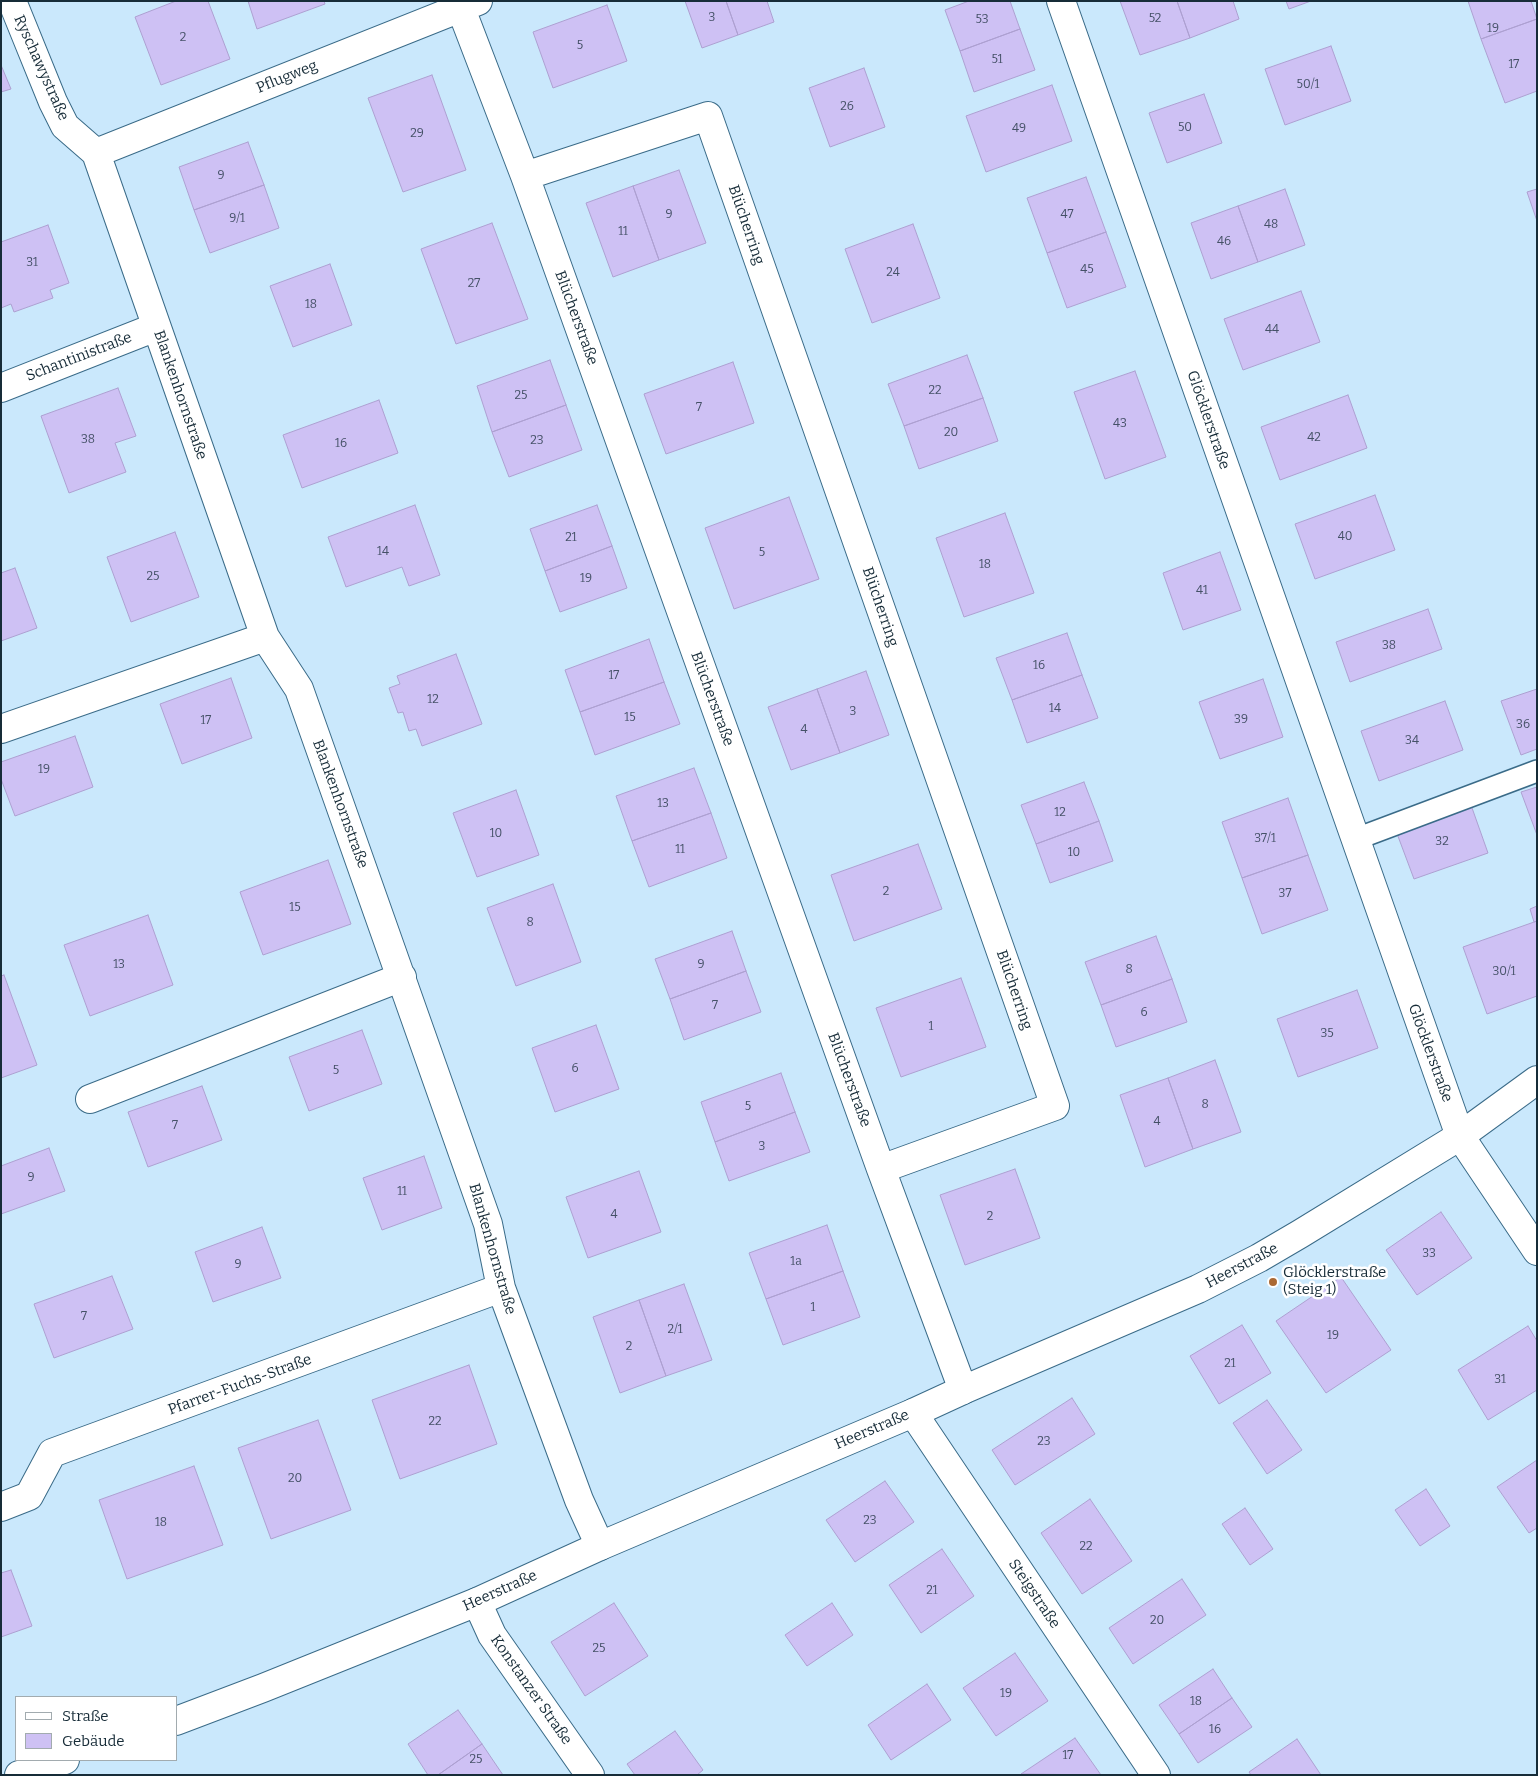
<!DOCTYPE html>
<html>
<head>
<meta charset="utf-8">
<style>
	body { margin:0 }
	#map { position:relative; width:1538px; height:1776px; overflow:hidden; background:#cae8fc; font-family:Bitter,serif }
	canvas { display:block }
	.frame { position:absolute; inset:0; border:2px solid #172c38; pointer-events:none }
	.legend { position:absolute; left:15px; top:1696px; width:162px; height:65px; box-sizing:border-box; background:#fff; border:1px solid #a2abaf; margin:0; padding:6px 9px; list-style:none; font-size:15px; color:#172c38 }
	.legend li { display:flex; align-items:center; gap:10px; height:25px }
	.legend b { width:25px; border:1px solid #a2abaf }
</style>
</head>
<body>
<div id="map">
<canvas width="1538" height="1776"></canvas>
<div class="frame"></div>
<ul class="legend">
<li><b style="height:6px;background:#fff"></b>Straße</li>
<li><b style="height:14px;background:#cec1f4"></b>Gebäude</li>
</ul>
</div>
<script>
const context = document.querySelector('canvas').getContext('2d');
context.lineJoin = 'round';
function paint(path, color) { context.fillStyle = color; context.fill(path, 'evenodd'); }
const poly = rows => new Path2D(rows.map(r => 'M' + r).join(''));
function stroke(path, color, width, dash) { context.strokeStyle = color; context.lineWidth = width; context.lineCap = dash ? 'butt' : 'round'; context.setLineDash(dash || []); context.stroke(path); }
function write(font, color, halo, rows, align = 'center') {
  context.font = font + ' Bitter,serif'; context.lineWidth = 5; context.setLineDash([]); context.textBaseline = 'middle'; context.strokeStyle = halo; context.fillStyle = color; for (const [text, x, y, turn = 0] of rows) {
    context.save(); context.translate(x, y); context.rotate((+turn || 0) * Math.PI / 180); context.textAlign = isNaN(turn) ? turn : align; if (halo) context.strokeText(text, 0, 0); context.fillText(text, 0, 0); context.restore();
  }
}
const building = poly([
	[176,1,208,1,230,59,161,85,135,17,176,1],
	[248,1,324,1,325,4,257,29,248,1],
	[685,1,726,1,738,35,702,48,685,1],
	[726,1,767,1,774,22,738,35,726,1],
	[969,1,1010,1,1020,29,960,51,945,10,969,1],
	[1120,1,1177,1,1190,38,1140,55,1120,1],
	[1177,1,1233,1,1239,19,1190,38,1177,1],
	[1286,1,1311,1,1289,9,1286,1],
	[1468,1,1531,1,1537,19,1481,39,1468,1],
	[607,5,627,61,553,88,533,32,607,5],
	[1537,19,1537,91,1505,103,1481,39,1537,19],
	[1020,29,1035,70,974,92,960,51,1020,29],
	[1331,46,1351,101,1285,125,1265,69,1331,46],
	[1,65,11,89,1,92,1,65],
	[864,68,885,127,830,147,809,88,864,68],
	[432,75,466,170,403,192,368,98,432,75],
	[1052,85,1072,141,986,172,966,116,1052,85],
	[1204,94,1222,143,1167,163,1149,113,1204,94],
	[248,142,264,185,194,210,179,167,248,142],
	[679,170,706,243,659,260,633,186,679,170],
	[1086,177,1106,232,1047,253,1027,198,1086,177],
	[264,185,279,228,210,253,194,210,264,185],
	[633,186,659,260,613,277,586,203,633,186],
	[1285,189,1305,245,1258,262,1238,206,1285,189],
	[1537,189,1537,221,1527,192,1537,189],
	[1238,206,1258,262,1211,279,1191,223,1238,206],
	[492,223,528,319,456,344,421,249,492,223],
	[913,224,940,298,872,323,845,249,913,224],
	[48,225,69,283,50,290,53,298,14,312,11,304,1,308,1,242,48,225],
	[1106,232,1126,287,1067,308,1047,253,1106,232],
	[330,264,352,325,293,347,270,286,330,264],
	[1301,291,1320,342,1243,370,1224,319,1301,291],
	[967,355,983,398,904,426,888,384,967,355],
	[550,360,566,405,492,432,477,386,550,360],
	[733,362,754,423,666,454,644,394,733,362],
	[1135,371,1166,457,1105,479,1074,392,1135,371],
	[118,388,136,436,115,443,126,472,69,493,41,416,118,388],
	[1348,395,1367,448,1280,480,1261,427,1348,395],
	[983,398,998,441,919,469,904,426,983,398],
	[379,400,398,453,302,488,283,435,379,400],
	[566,405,582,450,509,477,492,432,566,405],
	[1375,495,1395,550,1315,579,1295,524,1375,495],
	[789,497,819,579,734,609,705,528,789,497],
	[415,505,440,575,409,586,402,567,346,587,328,537,415,505],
	[597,505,612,546,545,571,530,529,597,505],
	[1005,513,1034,593,964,617,936,538,1005,513],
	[175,532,199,597,131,622,107,557,175,532],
	[612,546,627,588,560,612,545,571,612,546],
	[1220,552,1241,610,1183,630,1163,573,1220,552],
	[15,568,37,628,1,641,1,573,15,568],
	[1428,609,1442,649,1350,682,1336,642,1428,609],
	[1067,633,1082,675,1012,700,996,658,1067,633],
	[649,639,664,682,580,712,565,670,649,639],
	[456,654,482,724,422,746,416,729,409,731,403,712,398,713,389,688,400,684,397,676,456,654],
	[866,671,889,735,840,753,817,689,866,671],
	[1082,675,1098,718,1027,743,1012,700,1082,675],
	[231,678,252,738,182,764,160,704,231,678],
	[1263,679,1283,737,1220,759,1199,702,1263,679],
	[664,682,680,724,595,755,580,712,664,682],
	[817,689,840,753,791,770,768,707,817,689],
	[1537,689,1537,749,1521,755,1501,701,1537,689],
	[1445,701,1463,750,1379,781,1361,731,1445,701],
	[75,736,93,787,15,816,1,779,1,762,75,736],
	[694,768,711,813,632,841,616,796,694,768],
	[1084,782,1099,821,1036,844,1021,805,1084,782],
	[1537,787,1537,835,1521,792,1537,787],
	[516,790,539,855,477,877,453,813,516,790],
	[1288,798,1308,855,1242,878,1222,822,1288,798],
	[1471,805,1488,853,1414,879,1396,831,1471,805],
	[711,813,727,858,649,887,632,841,711,813],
	[1099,821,1113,861,1050,883,1036,844,1099,821],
	[918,844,942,909,854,941,831,875,918,844],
	[1308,855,1328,910,1262,934,1242,878,1308,855],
	[328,860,351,924,263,955,240,892,328,860],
	[553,884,581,962,516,986,487,908,553,884],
	[1537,906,1537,921,1534,922,1530,909,1537,906],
	[148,915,173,985,90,1016,64,945,148,915],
	[1537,921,1537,996,1487,1014,1463,947,1537,921],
	[732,931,746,971,670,999,655,959,732,931],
	[1156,936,1172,979,1101,1005,1085,962,1156,936],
	[746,971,761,1012,684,1040,670,999,746,971],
	[4,975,37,1065,1,1078,1,976,4,975],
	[961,978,986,1047,901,1077,876,1008,961,978],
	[1172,979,1187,1022,1116,1047,1101,1005,1172,979],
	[1357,990,1378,1048,1298,1077,1277,1019,1357,990],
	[596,1025,619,1089,555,1112,532,1048,596,1025],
	[362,1030,382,1084,309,1111,289,1057,362,1030],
	[1215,1060,1241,1132,1193,1149,1168,1078,1215,1060],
	[781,1073,795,1112,715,1142,701,1102,781,1073],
	[1168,1078,1193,1149,1145,1167,1120,1095,1168,1078],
	[202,1086,222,1140,148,1167,128,1112,202,1086],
	[795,1112,810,1152,729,1181,715,1142,795,1112],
	[49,1148,65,1191,1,1214,1,1166,49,1148],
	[424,1156,442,1208,382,1230,363,1178,424,1156],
	[1015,1169,1040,1238,965,1265,940,1195,1015,1169],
	[639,1171,661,1232,588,1258,566,1197,639,1171],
	[1441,1212,1472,1258,1417,1295,1386,1250,1441,1212],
	[827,1225,843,1271,766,1299,749,1253,827,1225],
	[262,1227,281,1278,213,1302,195,1252,262,1227],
	[843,1271,860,1317,783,1345,766,1299,843,1271],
	[112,1276,133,1329,54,1358,34,1304,112,1276],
	[1341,1277,1391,1350,1326,1393,1276,1321,1341,1277],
	[684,1284,712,1360,666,1376,639,1300,684,1284],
	[639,1300,666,1376,620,1393,593,1317,639,1300],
	[1242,1325,1271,1373,1219,1404,1190,1356,1242,1325],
	[1528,1326,1537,1341,1537,1390,1488,1420,1458,1370,1528,1326],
	[469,1365,497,1444,400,1479,372,1400,469,1365],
	[1072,1398,1095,1434,1015,1485,992,1450,1072,1398],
	[1267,1400,1302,1450,1267,1474,1233,1423,1267,1400],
	[318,1420,351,1510,271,1539,238,1448,318,1420],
	[1537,1460,1537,1528,1529,1533,1497,1487,1537,1460],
	[194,1466,223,1545,127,1579,99,1500,194,1466],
	[885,1481,914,1522,855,1562,826,1520,885,1481],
	[1426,1489,1450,1526,1420,1546,1395,1510,1426,1489],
	[1090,1499,1132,1561,1082,1594,1041,1533,1090,1499],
	[1245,1508,1273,1549,1250,1565,1222,1524,1245,1508],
	[942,1549,974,1596,921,1633,889,1585,942,1549],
	[11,1570,32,1626,1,1637,1,1573,11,1570],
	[1182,1579,1206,1615,1133,1664,1109,1628,1182,1579],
	[614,1603,648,1656,585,1696,551,1642,614,1603],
	[832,1603,853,1635,807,1666,785,1635,832,1603],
	[1015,1653,1048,1701,996,1736,963,1688,1015,1653],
	[1213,1669,1232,1698,1179,1734,1159,1705,1213,1669],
	[927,1684,951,1720,891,1760,868,1725,927,1684],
	[1232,1698,1252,1727,1198,1763,1179,1734,1232,1698],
	[458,1710,482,1744,438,1775,428,1775,408,1744,458,1710],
	[675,1731,703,1770,697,1775,635,1775,627,1764,675,1731],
	[1075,1738,1101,1775,1021,1774,1075,1738],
	[1297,1739,1321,1775,1251,1775,1249,1772,1297,1739],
	[482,1744,503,1775,438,1775,482,1744]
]);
paint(building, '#cec1f4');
stroke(building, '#ada0d1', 1);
const service = poly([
	[1356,839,1537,771]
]);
const minor = poly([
	[12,1,53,102,65,126,96,153,265,637,299,689,488,1224,501,1288,579,1500,600,1546],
	[458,1,525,176,881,1169,963,1390],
	[1061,1,1460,1136,1537,1251],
	[96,153,478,1],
	[525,176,708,116,1055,1106,881,1169],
	[1,388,156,327],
	[1,729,265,637],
	[90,1099,402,977],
	[913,1413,1156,1775],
	[1,1507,29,1496,52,1453,501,1288],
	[477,1602,492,1635,590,1775]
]);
const tertiary = poly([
	[176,1721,263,1688,477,1602,600,1546,913,1413,963,1390,1198,1289,1259,1258,1300,1234,1460,1136,1537,1080],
	[19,1775,65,1760]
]);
stroke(service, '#3a6b88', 24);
stroke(minor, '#3a6b88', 30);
stroke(tertiary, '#3a6b88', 30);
stroke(service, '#fff', 21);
stroke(minor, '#fff', 28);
stroke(tertiary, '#fff', 28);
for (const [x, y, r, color] of [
	[1273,1282,5,"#aa6934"]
]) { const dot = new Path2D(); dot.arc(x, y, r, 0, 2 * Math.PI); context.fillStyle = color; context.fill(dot); stroke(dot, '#fff', 2); }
write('12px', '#455167', null, [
	["3",712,18],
	["52",1155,19],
	["53",982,20],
	["19",1493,29],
	["2",183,38],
	["5",580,46],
	["51",997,60],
	["17",1514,65],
	["50/1",1308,85],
	["26",847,107],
	["50",1185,128],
	["49",1019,129],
	["29",417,134],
	["9",221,176],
	["9",669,215],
	["47",1067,215],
	["9/1",237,219],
	["48",1271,225],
	["11",623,232],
	["46",1224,242],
	["31",32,263],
	["45",1087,270],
	["24",893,273],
	["27",474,284],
	["18",311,305],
	["44",1272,330],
	["22",935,391],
	["25",521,396],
	["7",699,408],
	["43",1120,424],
	["20",951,433],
	["42",1314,438],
	["38",88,440],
	["23",537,441],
	["16",341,444],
	["40",1345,537],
	["21",571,538],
	["14",383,552],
	["5",762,553],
	["18",985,565],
	["25",153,577],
	["19",586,579],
	["41",1202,591],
	["38",1389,646],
	["16",1039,666],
	["17",614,676],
	["12",433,700],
	["14",1055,709],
	["3",853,712],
	["15",630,718],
	["39",1241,720],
	["17",206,721],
	["36",1523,725],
	["4",804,730],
	["34",1412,741],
	["19",44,770],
	["13",663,804],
	["12",1060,813],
	["10",496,834],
	["37/1",1265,839],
	["32",1442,842],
	["11",680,850],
	["10",1074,853],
	["2",886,892],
	["37",1285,894],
	["15",295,908],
	["8",530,923],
	["13",119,965],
	["9",701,965],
	["8",1129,970],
	["30/1",1504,972],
	["7",715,1006],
	["6",1144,1013],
	["1",931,1027],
	["35",1327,1034],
	["6",575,1069],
	["5",336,1071],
	["8",1205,1105],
	["5",748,1107],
	["4",1157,1122],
	["7",175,1126],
	["3",762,1147],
	["9",31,1178],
	["11",402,1192],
	["4",614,1215],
	["2",990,1217],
	["33",1429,1254],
	["1a",796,1262],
	["9",238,1265],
	["1",813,1308],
	["7",84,1317],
	["2/1",675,1330],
	["19",1333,1336],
	["2",629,1347],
	["21",1230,1364],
	["31",1500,1380],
	["22",435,1422],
	["23",1044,1442],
	["20",295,1479],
	["23",870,1521],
	["18",161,1523],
	["22",1086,1547],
	["21",932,1591],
	["20",1157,1621],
	["25",599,1649],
	["19",1006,1694],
	["18",1196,1702],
	["16",1215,1730],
	["17",1068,1756],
	["25",476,1760]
]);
write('15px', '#172c38', '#fff', [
	["Ryschawystraße",41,68,66],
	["Pflugweg",287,77,-22],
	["Blücherring",746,225,71],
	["Blücherstraße",576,318,70],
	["Schantinistraße",79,357,-21],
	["Blankenhornstraße",180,395,71],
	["Glöcklerstraße",1208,420,71],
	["Blücherring",880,607,71],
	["Blücherstraße",712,699,70],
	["Blankenhornstraße",340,804,70],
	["Blücherring",1014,990,71],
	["Glöcklerstraße",1430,1053,70],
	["Blücherstraße",849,1080,70],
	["Blankenhornstraße",492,1249,74],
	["Heerstraße",1242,1266,-28],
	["Pfarrer-Fuchs-Straße",240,1385,-20],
	["Heerstraße",872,1430,-23],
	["Heerstraße",500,1591,-24],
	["Steigstraße",1034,1594,56],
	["Konstanzer Straße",531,1690,55]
]);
write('15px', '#172c38', '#fff', [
	["Glöcklerstraße",1283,1273],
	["(Steig 1)",1283,1290]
], 'left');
</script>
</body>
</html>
